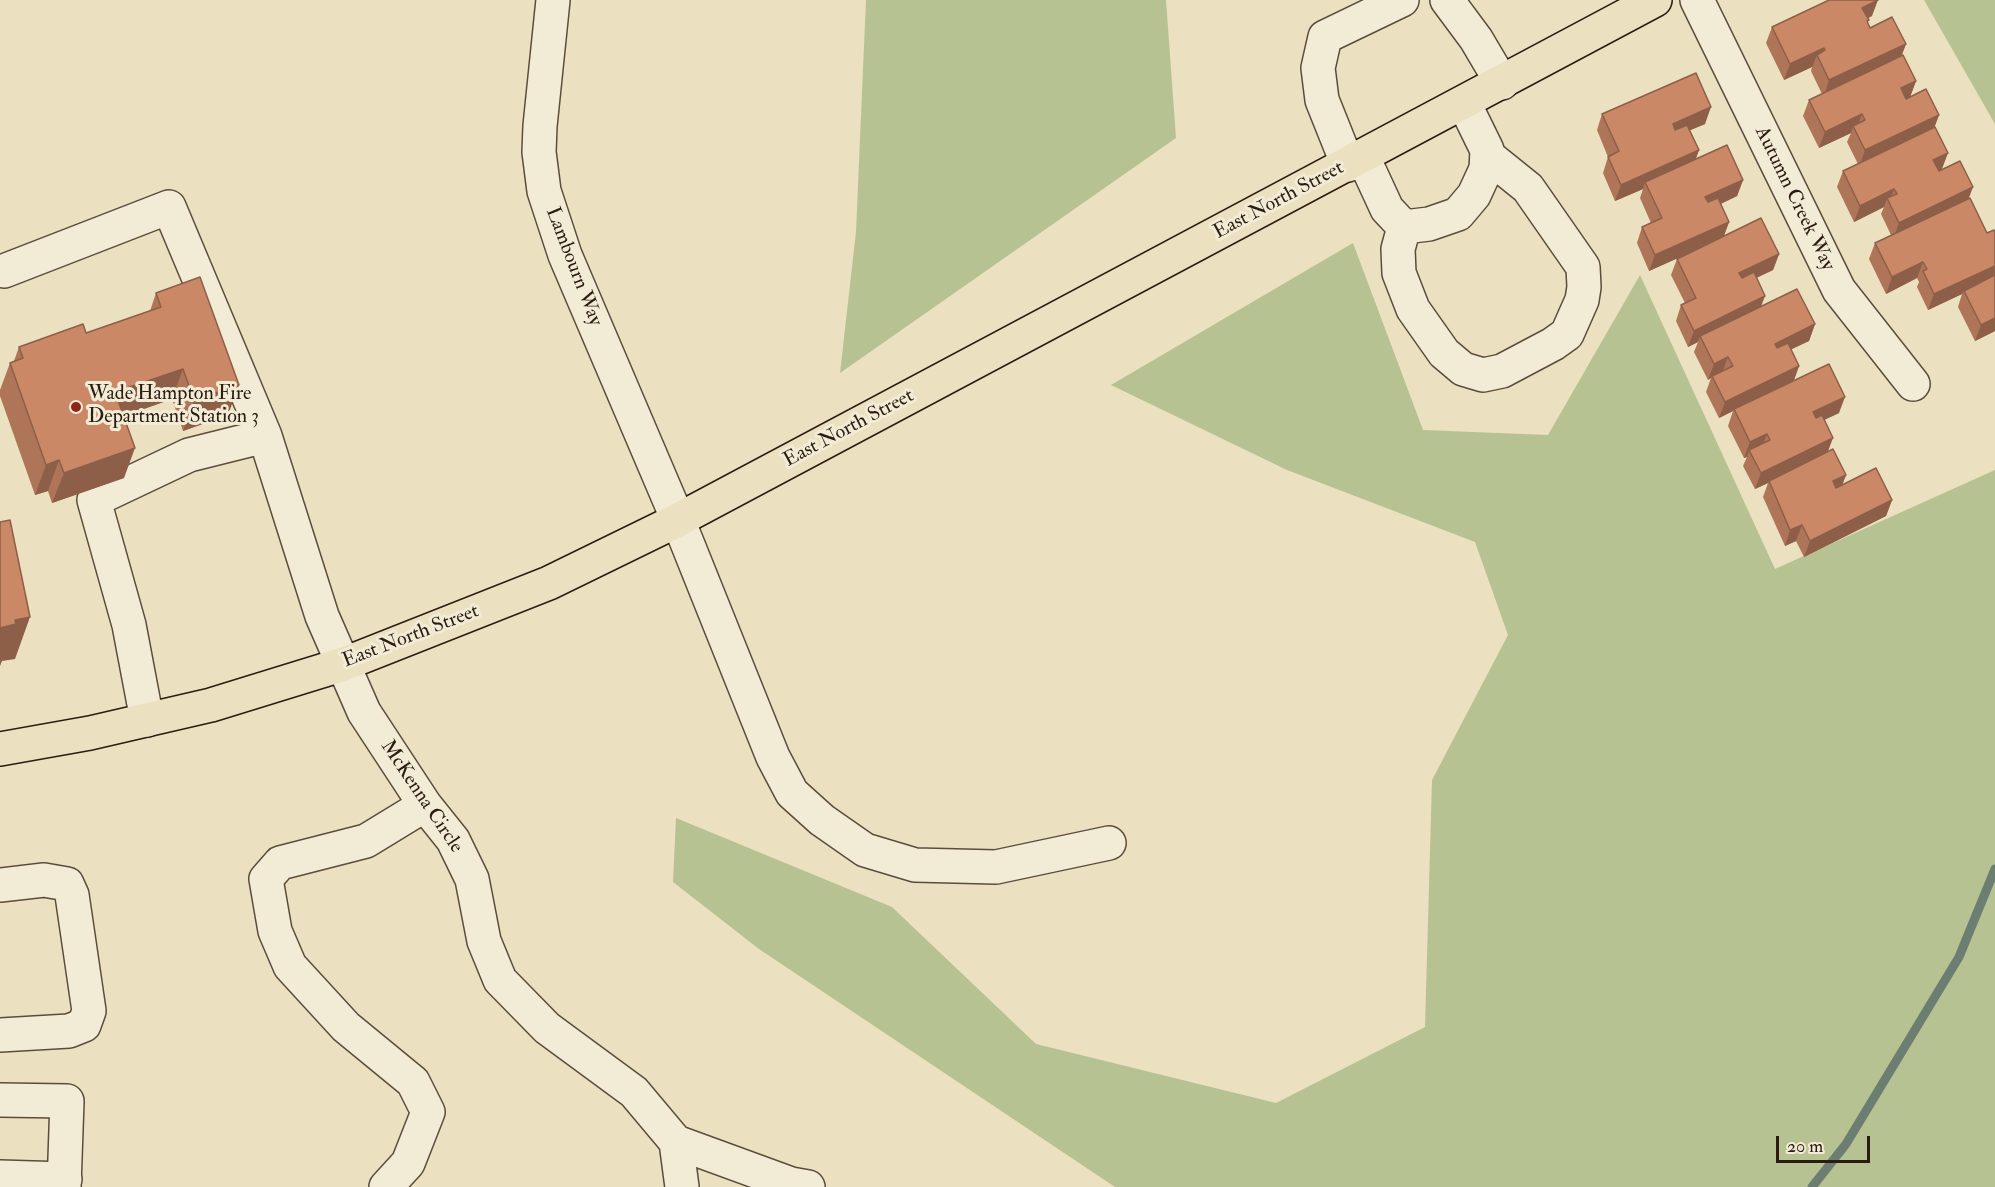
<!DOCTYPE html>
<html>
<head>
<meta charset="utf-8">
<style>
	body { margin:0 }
	#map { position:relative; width:1995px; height:1187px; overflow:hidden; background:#ebe0bf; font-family:"IM FELL Double Pica",serif }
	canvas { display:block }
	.scale { position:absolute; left:1776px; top:1136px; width:94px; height:27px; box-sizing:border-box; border:3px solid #2b1c12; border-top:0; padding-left:8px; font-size:18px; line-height:21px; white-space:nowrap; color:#2b1c12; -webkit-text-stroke:4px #f2ebd5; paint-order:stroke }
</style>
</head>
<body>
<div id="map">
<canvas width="1995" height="1187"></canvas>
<div class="scale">20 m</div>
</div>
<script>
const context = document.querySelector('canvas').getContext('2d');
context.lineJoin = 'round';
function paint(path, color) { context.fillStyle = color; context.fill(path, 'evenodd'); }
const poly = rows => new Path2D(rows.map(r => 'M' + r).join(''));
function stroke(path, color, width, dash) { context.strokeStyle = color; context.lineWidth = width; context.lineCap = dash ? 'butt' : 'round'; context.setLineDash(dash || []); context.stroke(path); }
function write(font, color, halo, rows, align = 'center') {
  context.font = font + ' "IM FELL Double Pica",serif'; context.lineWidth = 6; context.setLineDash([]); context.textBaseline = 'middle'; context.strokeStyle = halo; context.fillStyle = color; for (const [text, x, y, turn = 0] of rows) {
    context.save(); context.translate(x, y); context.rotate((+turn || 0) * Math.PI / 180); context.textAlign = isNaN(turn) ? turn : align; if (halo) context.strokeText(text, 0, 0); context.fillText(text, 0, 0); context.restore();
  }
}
paint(poly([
	[866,0,1166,0,1176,138,840,373,856,232],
	[1924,0,1995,0,1995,124],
	[1353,243,1423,430,1548,435,1640,275,1775,569,1995,470,1995,1187,1115,1187,759,949,673,882,676,818,892,907,1036,1044,1276,1103,1425,1027,1432,780,1508,635,1475,542,1287,470,1111,385]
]), '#b7c292');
stroke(poly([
	[1812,1187,1846,1144,1959,957,1995,869]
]), '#6c7d71', 9);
const minor = poly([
	[553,0,540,126,539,152,544,191,565,255,678,520,773,757,792,793,822,820,865,850,915,865,996,867,1109,843],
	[1447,0,1476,39,1502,83],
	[1697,0,1839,290,1913,384],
	[1363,157,1387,209,1404,227,1429,224,1458,214,1474,195,1486,169,1487,150,1464,103],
	[1348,165,1322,100,1318,68,1325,37,1402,0],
	[1404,227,1398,249,1399,273,1413,309,1444,353,1463,369,1483,375,1502,371,1553,344,1567,334,1582,300,1584,287,1583,267,1528,188,1487,155],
	[4,271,169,207,265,436],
	[147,720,129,625,94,500,189,455,265,436,322,616,364,712,425,805,453,840,472,879,484,941,500,980,547,1028,634,1092,676,1142,791,1184,808,1187],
	[0,885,44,880,67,884,72,895,89,1011,84,1025,69,1031,0,1035],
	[0,1100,67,1101,64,1187],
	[676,1142,682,1187],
	[0,1177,65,1179],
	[386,1187,408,1163,428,1112,413,1082,346,1027,290,966,275,931,266,879,280,863,366,841,425,805]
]);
const major = poly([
	[0,749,90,733,211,705,344,664,549,583,678,520,1655,0]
]);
stroke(minor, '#5b4d3d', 36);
stroke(major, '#2b1c12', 36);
stroke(minor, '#f2ebd5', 33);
stroke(major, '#ebe0bf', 33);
paint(poly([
	[1872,16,1868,18,1868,24,1870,28,1906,44,1901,56,1916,81,1910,97,1939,115,1934,128,1942,169,1938,171,1969,198,1987,233,1995,232,1995,331,1975,341,1958,307,1962,294,1928,310,1917,287,1919,282,1917,278,1886,294,1869,259,1875,243,1891,235,1881,214,1884,207,1854,222,1837,187,1843,171,1858,164,1847,142,1851,133,1819,148,1803,116,1809,100,1822,94,1811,71,1812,67,1784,80,1766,43,1772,27],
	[1602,114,1705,124,1690,130,1699,150,1695,160,1743,180,1737,196,1721,204,1729,222,1724,236,1779,254,1773,270,1756,278,1761,307,1815,324,1809,341,1791,349,1799,366,1794,380,1839,413,1824,420,1828,451,1846,475,1842,485,1892,500,1886,516,1804,557,1796,541,1785,546,1763,497,1768,483,1755,489,1743,466,1747,457,1744,458,1728,426,1733,411,1719,418,1706,392,1711,378,1708,380,1694,352,1698,342,1688,347,1676,321,1681,305,1685,303,1671,275,1677,259,1680,257,1649,271,1637,243,1642,227,1651,223,1640,198,1643,189,1615,201,1603,173,1608,157,1597,130],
	[156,293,228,415,183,431,172,399,124,416,124,478,52,503,48,491,35,495,0,396,0,390,10,363,14,361,19,347,86,333,150,311]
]), '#ae7559');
paint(poly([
	[1878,0,1872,16,1856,24,1862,8],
	[1906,44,1900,60,1824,97,1829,80],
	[1824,48,1819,60,1817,55,1812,67,1784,80,1790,64],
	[1916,81,1910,97,1895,104,1901,88],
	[1711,107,1705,124,1667,140,1673,124],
	[1862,114,1856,131,1853,126,1851,133,1819,148,1825,132],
	[1939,115,1933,131,1859,167,1865,150],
	[1699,150,1693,167,1645,182,1643,189,1615,201,1621,185],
	[1948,153,1942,169,1927,176,1933,160],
	[1743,180,1737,196,1700,213,1705,197],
	[1973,187,1967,203,1893,239,1899,223],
	[1894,189,1889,202,1887,198,1884,207,1854,222,1860,206],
	[1729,222,1723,238,1649,271,1655,255],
	[1779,254,1773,270,1733,289,1739,273],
	[1923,262,1917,278,1886,294,1892,277],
	[1995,266,1995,279,1964,291,1962,294,1928,310,1934,294],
	[1765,296,1759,312,1700,336,1698,342,1688,347,1694,331],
	[1995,318,1995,331,1975,341,1981,325],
	[1815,324,1809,341,1769,360,1775,344],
	[1728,357,1722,373,1712,376,1711,378,1708,380,1714,364],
	[1799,366,1793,383,1734,409,1733,411,1719,418,1725,402],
	[183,369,172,399,104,423,115,392],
	[239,385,228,415,183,431,194,400],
	[1845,397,1839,413,1807,428,1813,412],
	[1767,434,1761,450,1749,450,1747,457,1744,458,1750,442],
	[1833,438,1827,454,1769,481,1768,483,1755,489,1761,473],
	[135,448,124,478,52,503,64,473],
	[59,460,48,491,35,495,46,465],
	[1846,475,1840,491,1827,497,1833,481],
	[1892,500,1886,516,1804,557,1810,541],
	[1802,525,1796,541,1785,546,1790,530],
	[30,617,15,659,2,661,0,666,0,628,15,620]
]), '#8d5f48');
const building = poly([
	[1829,0,1878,0,1862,8,1869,20,1867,21,1870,28,1892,17,1906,44,1829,80,1817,55,1825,50,1824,48,1790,64,1772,27,1829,0],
	[1903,55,1916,81,1901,88,1906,99,1926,89,1939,115,1865,150,1853,126,1865,120,1862,114,1825,132,1809,100,1903,55],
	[1696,73,1711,107,1673,124,1675,130,1687,125,1699,150,1621,185,1608,157,1619,151,1602,114,1696,73],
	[1935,127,1948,153,1933,160,1939,171,1960,161,1973,187,1899,223,1887,198,1897,194,1894,189,1860,206,1843,171,1935,127],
	[1727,145,1743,180,1705,197,1708,202,1718,198,1729,222,1655,255,1642,227,1662,218,1645,182,1727,145],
	[1970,198,1987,233,1994,230,1995,232,1995,266,1934,294,1923,271,1927,269,1923,262,1892,277,1875,243,1970,198],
	[1761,218,1779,254,1739,273,1742,278,1754,272,1765,296,1694,331,1681,305,1696,298,1677,259,1761,218],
	[1995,275,1995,318,1981,325,1964,291,1995,275],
	[200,277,239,385,194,400,183,369,115,392,135,448,64,473,59,460,46,465,10,363,23,358,19,347,83,324,86,333,161,307,156,293,200,277],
	[1797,289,1815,324,1775,344,1777,348,1788,343,1799,366,1725,402,1712,376,1733,366,1728,357,1714,364,1700,336,1797,289],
	[1829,364,1845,397,1813,412,1816,418,1822,415,1833,438,1761,473,1749,450,1770,440,1767,434,1750,442,1734,409,1829,364],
	[1833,449,1846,475,1833,481,1836,488,1876,468,1892,500,1810,541,1802,525,1790,530,1769,481,1833,449],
	[10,520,30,617,15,620,16,624,0,628,0,522,10,520]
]);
paint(building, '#ca8867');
stroke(building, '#8d5f48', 1.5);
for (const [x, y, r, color] of [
	[76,407,6,"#8f2418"]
]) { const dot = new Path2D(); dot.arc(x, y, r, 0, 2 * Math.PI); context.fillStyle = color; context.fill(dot); stroke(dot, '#f2ebd5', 2); }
write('20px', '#2b1c12', '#f2ebd5', [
	["Autumn Creek Way",1794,199,64],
	["East North Street",1279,201,-28],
	["Lambourn Way",573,267,69],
	["East North Street",849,429,-28],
	["East North Street",411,637,-21],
	["McKenna Circle",421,797,56]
]);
write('20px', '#2b1c12', '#f2ebd5', [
	["Wade Hampton Fire",88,395],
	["Department Station 3",88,418]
], 'left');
</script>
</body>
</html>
